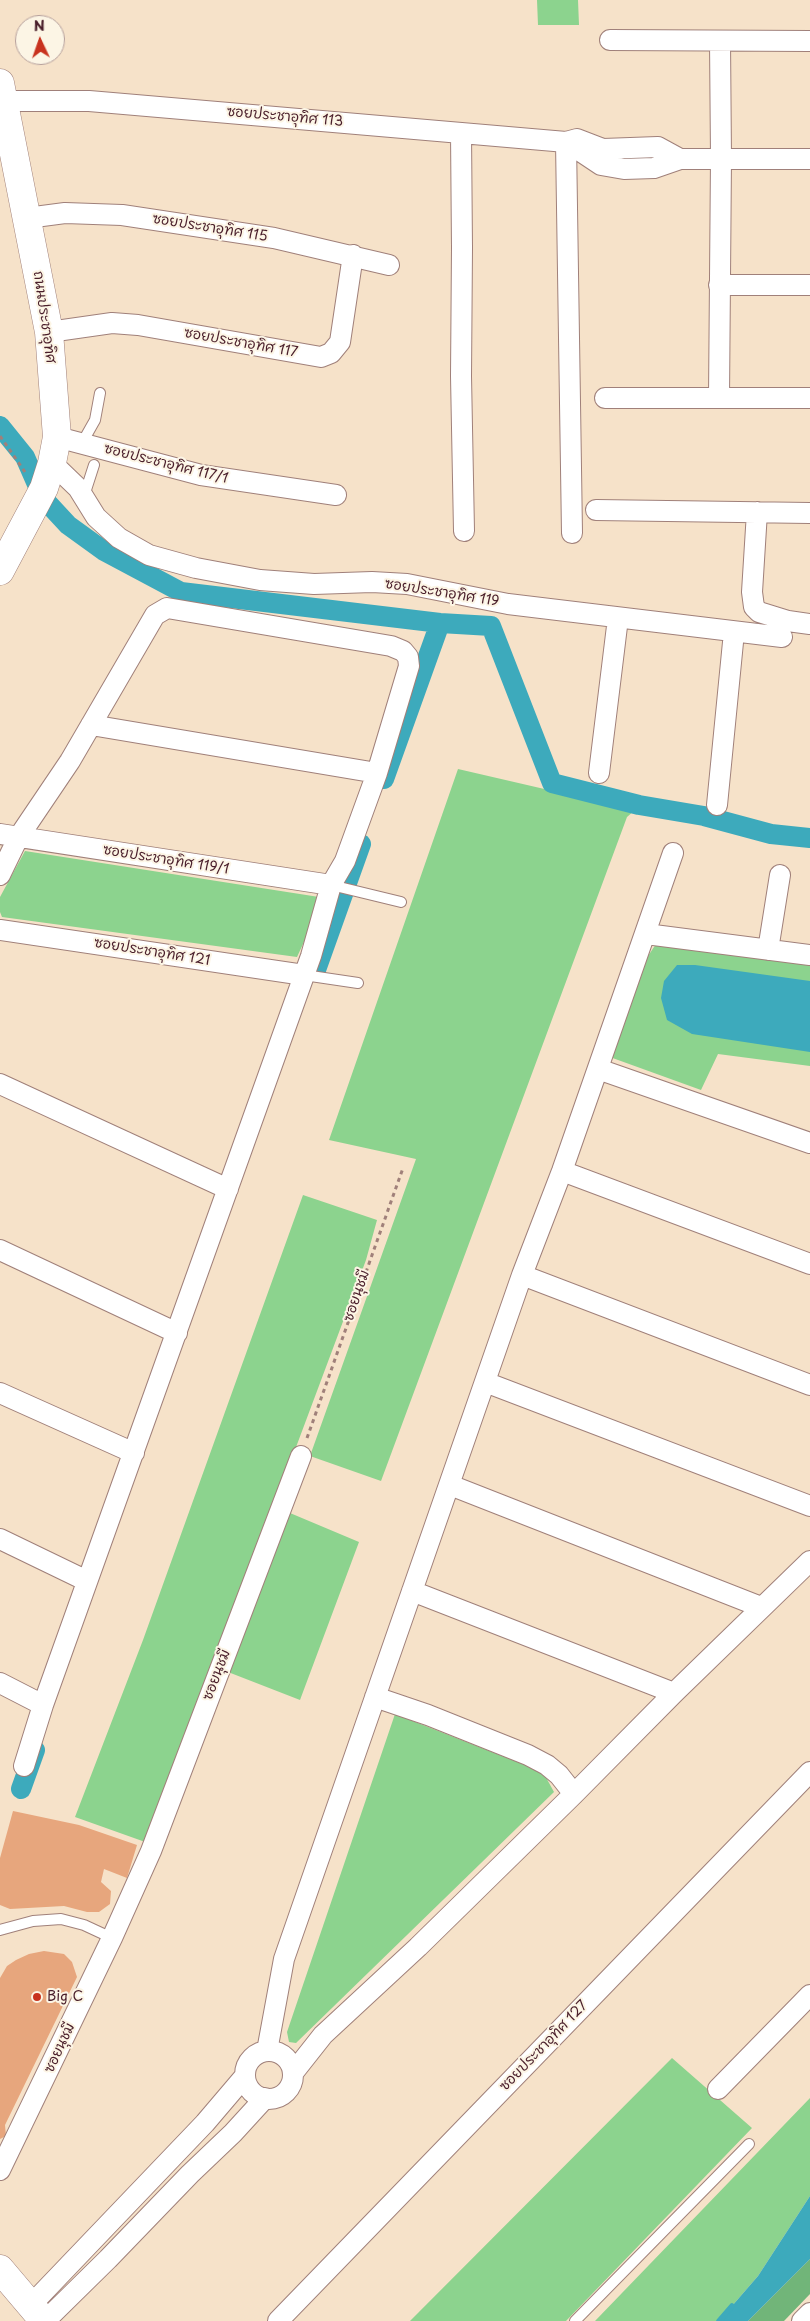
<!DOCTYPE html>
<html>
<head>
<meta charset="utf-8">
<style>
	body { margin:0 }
	#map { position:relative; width:810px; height:2321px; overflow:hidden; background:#f6e2c9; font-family:"Playpen Sans",sans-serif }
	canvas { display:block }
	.north { position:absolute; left:15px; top:15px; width:50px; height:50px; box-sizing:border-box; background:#fcf5e5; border:1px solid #b59f9b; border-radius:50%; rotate:357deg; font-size:14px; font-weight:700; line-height:20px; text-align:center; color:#4a1f2b }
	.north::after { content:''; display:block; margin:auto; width:18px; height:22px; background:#c8321e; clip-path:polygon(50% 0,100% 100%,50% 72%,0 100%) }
</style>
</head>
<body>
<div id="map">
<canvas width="810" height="2321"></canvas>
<div class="north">N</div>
</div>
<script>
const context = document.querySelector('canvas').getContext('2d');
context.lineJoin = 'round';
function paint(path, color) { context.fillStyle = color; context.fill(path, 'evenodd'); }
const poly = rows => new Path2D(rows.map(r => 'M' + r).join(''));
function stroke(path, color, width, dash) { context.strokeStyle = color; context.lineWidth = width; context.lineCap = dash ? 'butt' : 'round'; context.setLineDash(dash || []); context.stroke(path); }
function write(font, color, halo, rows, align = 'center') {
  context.font = font + ' "Playpen Sans","Playpen Sans Thai",sans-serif'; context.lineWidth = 4; context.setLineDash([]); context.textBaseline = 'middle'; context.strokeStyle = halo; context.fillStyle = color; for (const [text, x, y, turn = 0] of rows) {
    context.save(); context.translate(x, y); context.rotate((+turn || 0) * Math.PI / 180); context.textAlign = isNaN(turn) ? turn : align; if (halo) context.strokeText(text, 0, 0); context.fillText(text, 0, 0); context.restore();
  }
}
paint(poly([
	[537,0,578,0,579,25,538,25],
	[458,769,635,810,627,817,381,1481,310,1456,416,1159,329,1140],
	[25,851,319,897,315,918,297,957,2,917,0,912,0,897],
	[656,944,810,961,810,1066,718,1054,701,1090,607,1056,646,959],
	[303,1195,377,1220,366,1260,148,1843,75,1817,143,1640],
	[290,1513,359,1542,300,1700,228,1672],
	[395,1714,543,1772,554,1792,296,2043,289,2042,287,2032],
	[672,2058,752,2128,566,2321,410,2321],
	[810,2098,810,2196,758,2276,719,2321,595,2321]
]), '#8cd38e');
paint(poly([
	[810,2259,810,2294,784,2321,748,2321]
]), '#71b579');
paint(poly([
	[677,965,695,965,810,981,810,1052,692,1034,667,1020,661,998,664,981],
	[810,2196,810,2259,748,2321,719,2321,758,2276]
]), '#3daabc');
stroke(poly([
	[719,2321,732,2306]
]), '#3daabc', 5.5);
stroke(poly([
	[0,426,25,457,43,498,68,525,104,551,181,592,440,623,491,626,552,783,639,805,704,816,771,834,810,838],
	[384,779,440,623],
	[316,970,361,844],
	[21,1789,35,1750]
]), '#3daabc', 20);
paint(poly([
	[13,1811,79,1825,137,1845,127,1878,104,1869,101,1882,111,1891,110,1904,99,1912,87,1912,64,1906,10,1909,0,1905,0,1858],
	[44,1951,64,1954,72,1962,77,1977,5,2125,6,2136,0,2139,0,1978,7,1966,16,1960,29,1954]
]), '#e7a67d');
const lane = poly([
	[82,443,95,420,100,393],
	[84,496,94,465],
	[331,885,401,902],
	[304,975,358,983],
	[0,1930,33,1921,61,1919,84,1925,112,1938],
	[575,2321,749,2144]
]);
const street = poly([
	[610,40,810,41],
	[0,101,89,101,566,142,577,139,603,149,658,147,680,159],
	[461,133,462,248,461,376,464,531],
	[566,142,572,533],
	[574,147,601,165,624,169,654,168,680,159,810,159],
	[27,218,65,213,122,215,274,238,389,265],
	[719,285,810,285],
	[49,332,112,323,138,325,321,357,331,353,340,342,353,255],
	[605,398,810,398],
	[719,398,721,158,720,41],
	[57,437,201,475,336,495],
	[52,463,78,488,96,517,119,538,149,555,196,568,260,580,314,584,372,582,407,584,508,604,782,637],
	[596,510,810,513],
	[757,512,752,592,754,607,759,612,788,621,810,624],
	[91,725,377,773],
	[599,773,618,618],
	[717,805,734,632],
	[0,834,331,885],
	[0,875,18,838,70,761,155,615,167,608,391,646,403,651,408,657,409,666,377,773,345,861,331,885,311,956,43,1705,24,1766],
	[0,930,304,975],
	[646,934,810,955],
	[768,950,780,875],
	[598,1069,810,1143],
	[0,1084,228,1189],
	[562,1171,810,1264],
	[0,1250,177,1333],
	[522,1275,810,1385],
	[485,1382,810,1506],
	[0,1393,134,1453],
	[450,1485,761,1607],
	[0,1539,87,1581],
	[412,1591,674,1693],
	[0,1683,43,1705],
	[375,1697,428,1715,528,1755,547,1765,559,1775,574,1794],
	[267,2051,284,1959,522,1275,562,1171,673,853],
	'245 2075a24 24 0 1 1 48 0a24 24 0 1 1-48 0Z',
	[293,2073,323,2035,418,1947,574,1794,674,1693,810,1561],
	[718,2089,810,1995],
	[0,2170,112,1938,151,1851,301,1456],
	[30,2306,205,2123,245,2076],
	[45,2321,108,2259,190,2174,233,2133,265,2098],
	[278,2321,810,1772],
	[802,2321,810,2313]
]);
const secondary = poly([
	[0,83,49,332,57,437,52,463,44,488,0,571],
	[0,2269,44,2321]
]);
stroke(lane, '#a0807a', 12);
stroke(street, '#a0807a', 22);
stroke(secondary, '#a0807a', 29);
stroke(poly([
	[0,436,25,472],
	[307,1438,403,1168]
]), '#a0807a', 3, [4, 4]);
stroke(lane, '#fff', 10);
stroke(street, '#fff', 20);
stroke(secondary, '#fff', 28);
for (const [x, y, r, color] of [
	[37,1997,5,"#c8321e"]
]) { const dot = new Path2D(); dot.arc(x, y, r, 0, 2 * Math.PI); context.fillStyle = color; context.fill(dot); stroke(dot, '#fcf5e5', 2); }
write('14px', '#4a1f2b', '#fcf5e5', [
	["ซอยประชาอุทิศ 113",285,117,5],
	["ซอยประชาอุทิศ 115",210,228,9],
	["ถนนประชาอุทิศ",44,317,82],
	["ซอยประชาอุทิศ 117",241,343,10],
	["ซอยประชาอุทิศ 117/1",166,464,14],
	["ซอยประชาอุทิศ 119",442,593,9],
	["ซอยประชาอุทิศ 119/1",166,860,9],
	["ซอยประชาอุทิศ 121",152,952,9],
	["ซอยนุชมี",357,1296,-71],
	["ซอยนุชมี",217,1675,-69],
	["ซอยประชาอุทิศ 127",544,2046,-46],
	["ซอยนุชมี",60,2048,-65]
]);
write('14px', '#4a1f2b', '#fcf5e5', [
	["Big C",47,1997]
], 'left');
</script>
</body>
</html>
